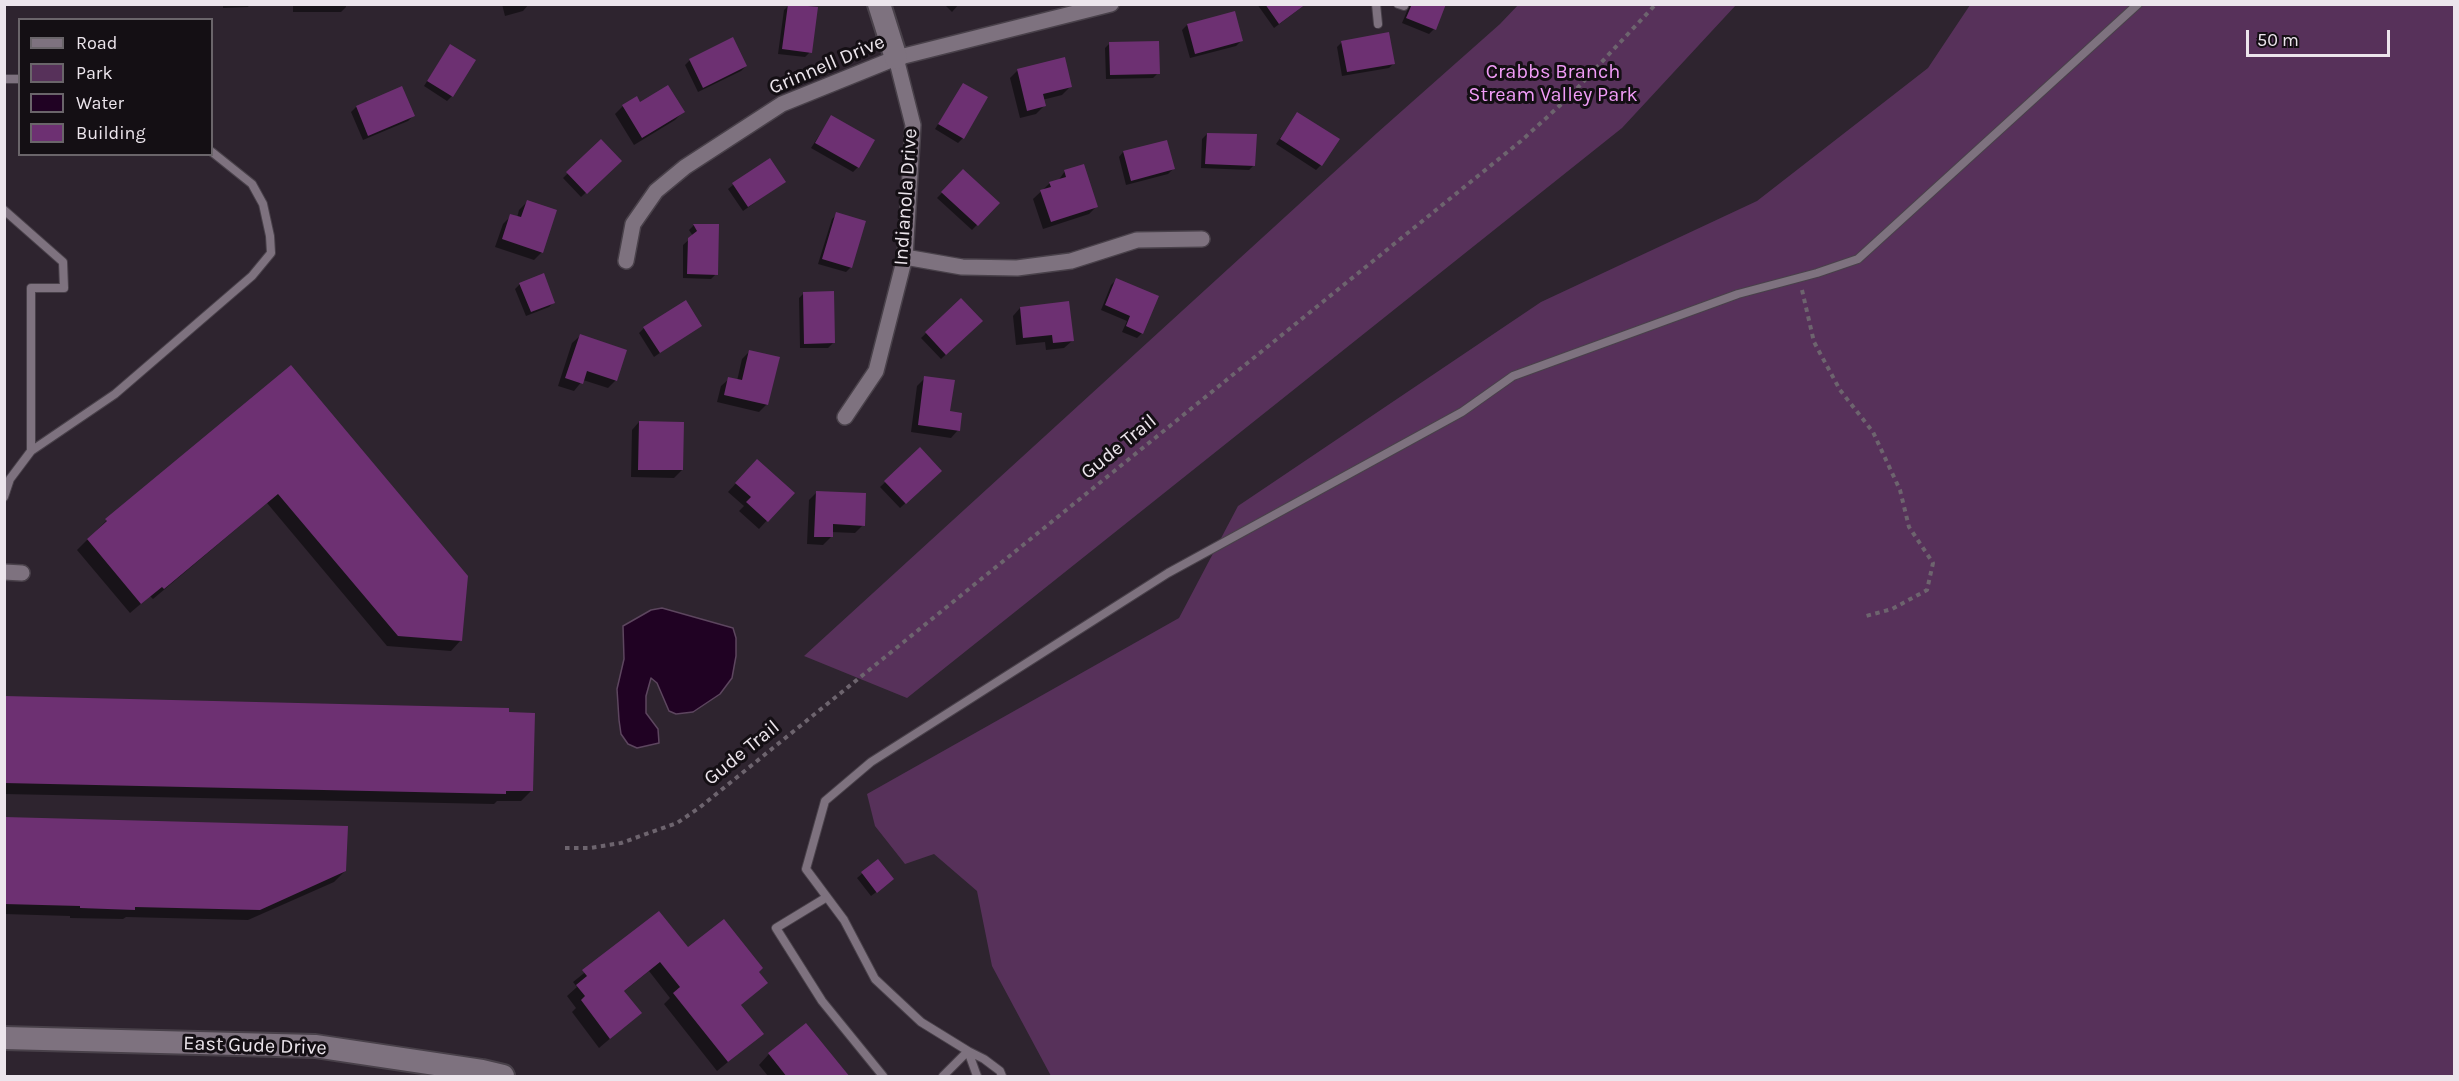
<!DOCTYPE html>
<html>
<head>
<meta charset="utf-8">
<style>
	body { margin:0 }
	#map { position:relative; width:2459px; height:1081px; overflow:hidden; background:#2e242f; font-family:Karla,sans-serif }
	canvas { display:block }
	.frame { position:absolute; inset:0; border:6px solid #ece5ec; pointer-events:none }
	.legend { position:absolute; left:18px; top:18px; width:195px; height:138px; box-sizing:border-box; background:#140f14; border:2px solid #6a656a; margin:0; padding:8px 10px; list-style:none; font-size:18px; color:#ece5ec }
	.legend li { display:flex; align-items:center; gap:12px; height:30px }
	.legend b { width:30px; border:2px solid #6a656a }
	.scale { position:absolute; left:2246px; top:30px; width:144px; height:27px; box-sizing:border-box; border:3px solid #ece5ec; border-top:0; padding-left:8px; font-size:18px; line-height:21px; white-space:nowrap; color:#ece5ec; -webkit-text-stroke:4px #140f14; paint-order:stroke }
</style>
</head>
<body>
<div id="map">
<canvas width="2459" height="1081"></canvas>
<div class="frame"></div>
<ul class="legend">
<li><b style="height:8px;background:#7e727f"></b>Road</li>
<li><b style="height:16px;background:#57315a"></b>Park</li>
<li><b style="height:16px;background:#200223"></b>Water</li>
<li><b style="height:16px;background:#6d3072"></b>Building</li>
</ul>
<div class="scale">50 m</div>
</div>
<script>
const context = document.querySelector('canvas').getContext('2d');
context.lineJoin = 'round';
function paint(path, color) { context.fillStyle = color; context.fill(path, 'evenodd'); }
const poly = rows => new Path2D(rows.map(r => 'M' + r).join(''));
function stroke(path, color, width, dash) { context.strokeStyle = color; context.lineWidth = width; context.lineCap = dash ? 'butt' : 'round'; context.setLineDash(dash || []); context.stroke(path); }
function write(font, color, halo, rows, align = 'center') {
  context.font = font + ' Karla,sans-serif'; context.lineWidth = 6; context.setLineDash([]); context.textBaseline = 'middle'; context.strokeStyle = halo; context.fillStyle = color; for (const [text, x, y, turn = 0] of rows) {
    context.save(); context.translate(x, y); context.rotate((+turn || 0) * Math.PI / 180); context.textAlign = isNaN(turn) ? turn : align; if (halo) context.strokeText(text, 0, 0); context.fillText(text, 0, 0); context.restore();
  }
}
paint(poly([
	[1519,4,1736,5,1622,128,907,698,804,656,1377,133,1500,24],
	[1970,5,2454,5,2454,1076,1051,1076,992,966,977,891,934,854,905,864,875,826,867,794,1179,618,1238,506,1541,302,1757,201,1928,68]
]), '#57315a');
const water = poly([
	[662,608,733,628,736,638,736,656,732,678,720,694,693,712,676,714,669,711,657,683,651,678,646,696,646,713,658,729,659,743,637,748,628,744,621,734,619,720,617,689,624,659,623,626,651,610,662,608]
]);
paint(water, '#200223');
stroke(water, '#5d465f', 1.5);
paint(poly([
	[223,4,250,4,248,7,223,8],
	[293,4,346,4,346,7,341,12,293,12],
	[502,4,529,4,523,11,505,16],
	[944,4,959,4,952,12],
	[1257,4,1306,4,1274,28],
	[1410,4,1444,4,1434,29,1429,34,1402,23],
	[789,5,810,52,805,57,778,54,784,10],
	[1234,13,1241,41,1236,46,1190,58,1182,30,1187,25],
	[732,39,746,66,741,71,698,92,685,65,690,60],
	[1342,42,1394,63,1389,68,1342,76,1337,47],
	[1110,43,1158,73,1153,78,1106,79,1105,48],
	[450,45,452,96,447,101,424,86],
	[1018,70,1070,87,1062,95,1042,100,1044,106,1036,114,1020,118,1010,78],
	[963,85,963,138,958,143,935,129],
	[402,88,413,116,408,121,363,140,351,112,356,107],
	[639,104,683,112,675,120,634,145,615,114,623,106],
	[1297,114,1321,165,1316,170,1276,144],
	[831,117,858,167,853,172,811,148],
	[1207,134,1254,165,1249,170,1201,168,1202,139],
	[601,141,620,161,581,197,563,178],
	[1123,152,1173,169,1168,174,1126,185,1119,157],
	[963,171,998,203,972,230,937,198],
	[1065,171,1096,207,1089,214,1043,229,1033,199,1050,183,1058,181],
	[784,182,743,211,728,189,733,185],
	[527,202,542,252,534,260,495,247,503,224,511,216,517,218,519,210],
	[837,214,851,267,846,272,818,264,832,219],
	[694,225,717,226,716,274,711,279,683,278,683,245,693,236,689,230],
	[1116,280,1142,333,1137,338,1122,332,1127,321,1101,310,1111,285],
	[520,284,554,302,549,307,526,316,515,289],
	[804,293,833,343,828,348,800,348,799,298],
	[961,300,981,321,941,359,921,338],
	[1020,308,1072,341,1064,348,1046,350,1045,342,1016,345,1013,316],
	[700,325,654,357,639,333,644,328],
	[580,336,616,380,608,388,583,380,574,391,558,386,572,343],
	[750,351,767,404,759,412,717,402,721,386,729,379,737,381,742,359],
	[291,367,461,640,451,651,387,646,267,503,153,599,150,596,130,613,77,550,106,521],
	[925,378,958,430,951,438,911,432,917,386],
	[639,422,682,470,674,478,631,477,632,430],
	[920,450,940,471,900,508,880,487],
	[749,469,792,493,759,529,739,511,744,506,728,492],
	[817,492,863,525,855,533,831,532,831,537,823,545,807,544,809,500],
	[4,698,531,791,521,801,497,801,494,804,4,794],
	[4,819,345,871,334,882,248,920,126,917,123,919,70,918,70,916,4,914],
	[877,861,887,884,871,896,857,878],
	[659,913,688,949,757,972,766,983,740,1006,762,1034,717,1071,664,1004,670,998,649,971,623,992,640,1013,599,1048,572,1012,576,1008,567,996,577,987,573,982],
	[769,1054,848,1076,768,1076,759,1065]
]), '#0007');
paint(poly([
	[788,4,818,7,812,53,782,49],
	[1265,4,1306,4,1279,24],
	[1412,4,1446,4,1436,30,1406,18],
	[1235,11,1243,41,1195,54,1187,24],
	[1389,32,1395,64,1347,72,1341,41],
	[733,37,747,66,703,88,689,59],
	[1159,41,1160,74,1110,75,1109,42],
	[450,44,476,60,453,97,427,81],
	[1065,57,1072,87,1043,94,1046,106,1027,111,1017,69],
	[963,83,988,97,964,139,938,124],
	[668,85,685,112,642,138,622,105,637,96,640,102],
	[402,86,415,116,368,136,356,106],
	[1297,112,1340,139,1322,166,1280,139],
	[831,115,875,140,859,168,815,143],
	[1207,133,1257,134,1255,166,1205,164],
	[601,139,622,161,587,194,566,172],
	[1167,140,1175,169,1131,181,1123,151],
	[770,158,786,182,748,207,732,183],
	[1084,164,1098,207,1051,222,1040,190,1051,187,1049,182,1066,177,1064,170],
	[963,169,1000,203,978,226,941,192],
	[527,200,557,210,543,253,502,239,510,214,521,217],
	[836,212,866,221,852,268,822,259],
	[693,224,719,224,718,275,687,274,688,238,697,231],
	[544,273,555,303,531,312,519,283],
	[1116,278,1159,296,1143,334,1126,326,1130,316,1105,305],
	[834,291,835,343,804,344,803,292],
	[961,298,983,321,946,355,925,332],
	[686,300,702,326,660,353,643,327],
	[1069,301,1074,341,1053,343,1052,335,1023,338,1020,307],
	[580,334,627,350,617,381,587,371,583,384,565,378],
	[749,350,780,357,768,405,724,395,728,377,742,380],
	[291,365,468,576,462,641,398,636,278,494,164,589,162,587,141,604,87,539,107,521,105,519],
	[924,376,955,380,950,411,962,413,960,431,918,425],
	[639,421,684,422,683,470,638,470],
	[920,447,942,471,906,504,884,481],
	[757,459,795,493,768,522,746,502,751,497,735,483],
	[816,491,866,493,865,526,833,524,833,537,814,537],
	[4,696,509,708,509,712,535,713,533,791,506,791,506,794,4,783],
	[4,817,348,826,346,871,260,910,135,907,135,910,80,908,80,906,4,904],
	[878,859,894,879,877,893,861,872],
	[659,911,688,947,724,919,763,968,759,972,768,983,741,1005,764,1034,728,1062,673,993,680,987,660,962,624,991,642,1013,610,1039,581,1000,585,996,576,985,587,976,582,970],
	[806,1023,850,1077,787,1077,768,1053]
]), '#6d3072');
const lane = poly([
	[1376,4,1378,24],
	[1398,4,1404,6],
	[4,79,20,79],
	[4,210,63,262,64,288,31,288,31,451,115,394,252,276,271,253,270,236,263,204,252,184,212,152],
	[4,497,10,479,31,451],
	[827,897,776,928,822,1001,883,1076],
	[943,1076,968,1051,921,1022,875,979,844,920,806,869,825,801,871,762,1168,573,1462,412,1513,376,1738,294,1817,273,1858,259,2138,4],
	[977,1076,968,1051,984,1059,1000,1071,1002,1076]
]);
const street = poly([
	[905,257,962,267,1017,268,1071,261,1137,240,1202,239],
	[626,261,633,224,656,191,685,167,782,104,896,58,1111,4],
	[845,417,876,371,905,257,913,125,896,58],
	[4,572,22,573]
]);
const secondary = poly([
	[879,4,896,58],
	[4,1038,315,1046,482,1071,503,1076]
]);
stroke(lane, '#49414a', 10);
stroke(street, '#49414a', 18);
stroke(secondary, '#49414a', 26);
stroke(poly([
	[1802,290,1814,342,1840,390,1873,432,1900,490,1909,527,1933,563,1927,590,1892,609,1866,616],
	[565,848,590,848,621,843,677,823,699,808,1521,141,1568,98,1656,4]
]), '#6d646e', 4, [4.5, 4.5]);
stroke(lane, '#7e727f', 8);
stroke(street, '#7e727f', 15);
stroke(secondary, '#7e727f', 22);
write('20px', '#ece5ec', '#140f14', [
	["Grinnell Drive",827,65,-23],
	["Indianola Drive",906,197,-86],
	["Gude Trail",1119,447,-39],
	["Gude Trail",742,753,-39],
	["East Gude Drive",255,1046,2]
]);
write('20px', '#f19cf7', '#140f14', [
	["Crabbs Branch",1553,72],
	["Stream Valley Park",1553,95]
]);
</script>
</body>
</html>
